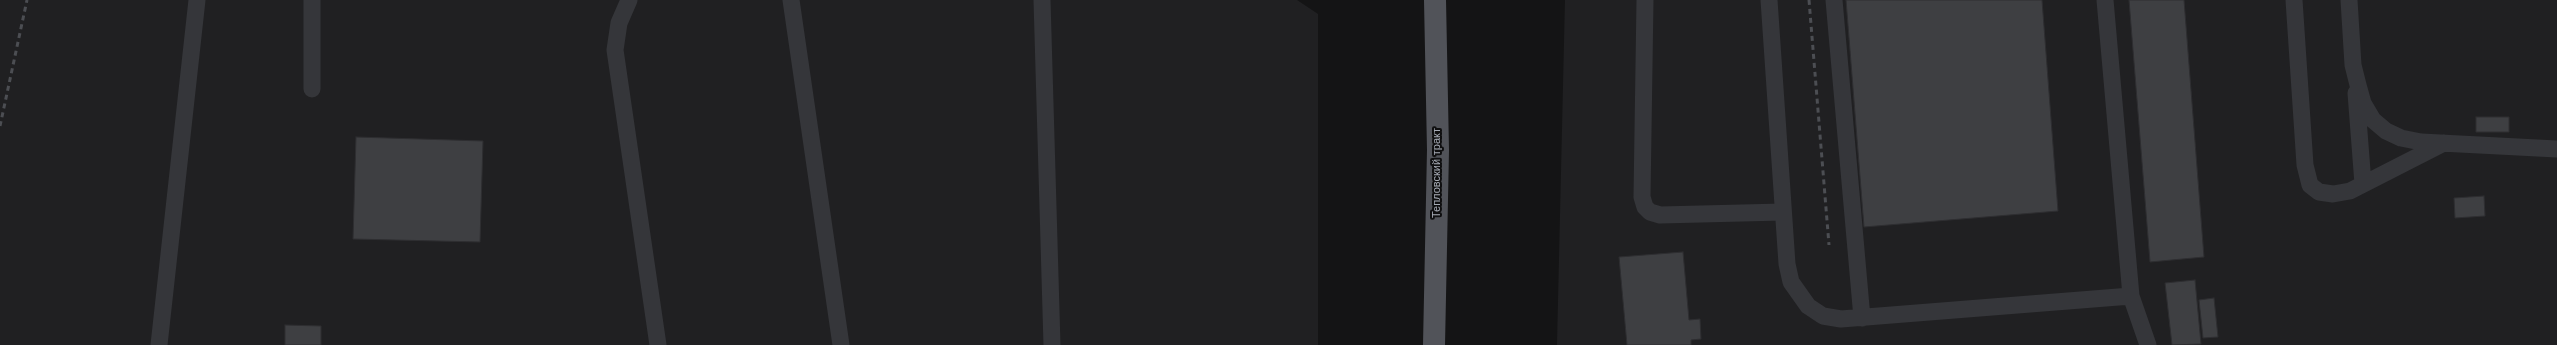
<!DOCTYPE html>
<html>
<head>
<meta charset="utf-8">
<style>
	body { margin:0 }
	canvas { display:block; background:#141415 }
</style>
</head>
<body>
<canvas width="2557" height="345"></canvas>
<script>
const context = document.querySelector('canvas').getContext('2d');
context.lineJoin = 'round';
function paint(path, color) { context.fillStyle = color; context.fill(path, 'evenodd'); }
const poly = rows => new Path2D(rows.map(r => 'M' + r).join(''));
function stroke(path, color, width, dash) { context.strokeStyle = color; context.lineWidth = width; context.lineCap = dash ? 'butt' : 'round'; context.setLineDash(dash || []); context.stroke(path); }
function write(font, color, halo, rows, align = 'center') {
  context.font = font + ' "Work Sans",sans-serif'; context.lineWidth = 4; context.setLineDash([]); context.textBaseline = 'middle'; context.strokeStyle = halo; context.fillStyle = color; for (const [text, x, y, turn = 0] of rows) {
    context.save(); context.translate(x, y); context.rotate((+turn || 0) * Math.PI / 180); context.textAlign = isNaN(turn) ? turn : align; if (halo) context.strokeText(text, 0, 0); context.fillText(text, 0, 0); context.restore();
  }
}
paint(poly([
	[0,0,1297,0,1318,14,1318,345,0,345],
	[1565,0,2557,0,2557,345,1557,345]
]), '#202022');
const building = poly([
	[1846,0,2042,0,2058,211,1864,227,1846,0],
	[2129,0,2184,0,2204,257,2150,262,2129,0],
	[2476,117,2509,117,2509,132,2476,132,2476,117],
	[356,137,483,141,480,242,353,239,356,137],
	[2484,196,2485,216,2455,218,2454,198,2484,196],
	[1683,252,1689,320,1700,319,1701,339,1691,340,1691,345,1627,345,1619,257,1683,252],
	[2195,280,2201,344,2172,345,2165,283,2195,280],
	[2214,298,2218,337,2203,338,2199,300,2214,298],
	[285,325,321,326,321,345,285,345,285,325]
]);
paint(building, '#3e3f42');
stroke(building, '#2e2e31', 1);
stroke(poly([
	[629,0,619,23,615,50,658,345],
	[791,0,841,345],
	[1042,0,1052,345],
	[1645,0,1642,197,1645,207,1650,212,1660,215,1783,212],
	[1769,0,1787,264,1791,282,1808,306,1823,316,1841,319,2131,296],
	[1834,0,1862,318],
	[2105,0,2131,296,2148,345],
	[2294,0,2305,165,2310,185,2319,192,2333,194,2350,191,2444,143],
	[2349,0,2353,65,2358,85,2363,103,2373,120,2386,131,2401,138,2421,142,2557,149],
	[312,89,312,0],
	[2356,93,2363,184],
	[159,345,197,0]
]), '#35363a', 17);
stroke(poly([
	[1434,345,1438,150,1435,0]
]), '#515359', 22);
stroke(poly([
	[1809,0,1829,245],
	[0,126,27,0]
]), '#4c4e53', 3, [5, 4]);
write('11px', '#a6abb5', '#0f0f10', [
	["Тепловский тракт",1437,173,-90]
]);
</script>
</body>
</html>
